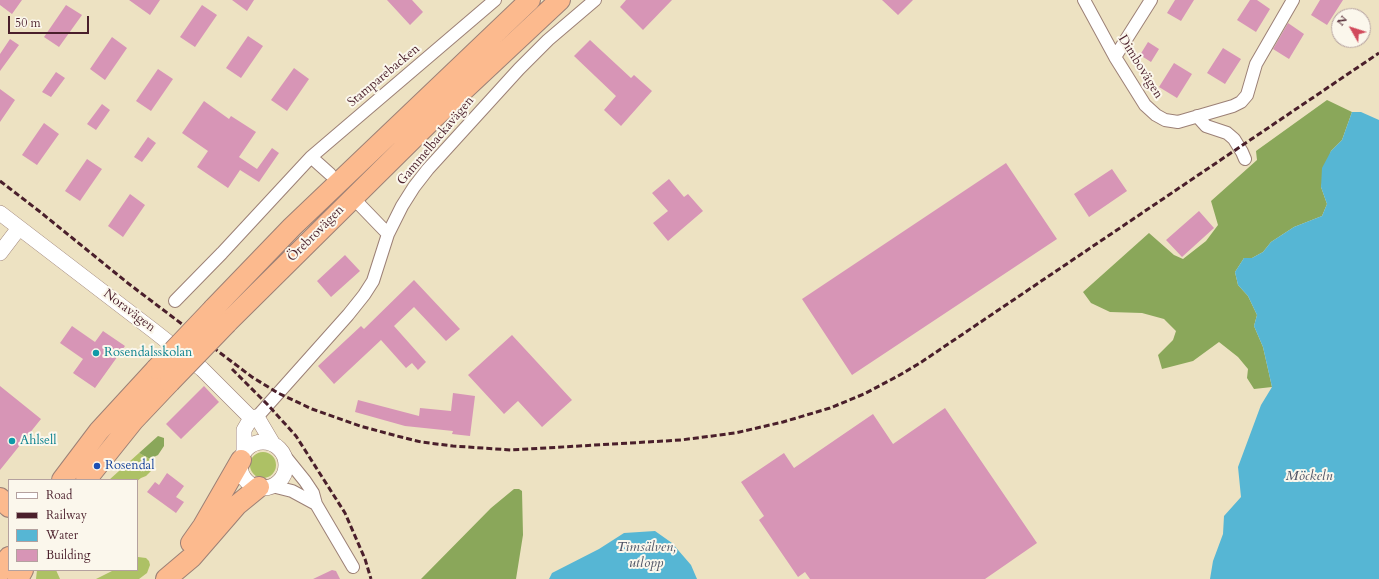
<!DOCTYPE html>
<html>
<head>
<meta charset="utf-8">
<style>
	body { margin:0 }
	#map { position:relative; width:1379px; height:579px; overflow:hidden; background:#ede2c2; font-family:Cardo,serif }
	canvas { display:block }
	.legend { position:absolute; left:8px; top:479px; width:130px; height:92px; box-sizing:border-box; background:#fbf7ec; border:1px solid #b4a19f; margin:0; padding:5px 7px; list-style:none; font-size:12px; color:#4a1f2b }
	.legend li { display:flex; align-items:center; gap:8px; height:20px }
	.legend b { width:20px; border:1px solid #b4a19f }
	.north { position:absolute; left:1331px; top:8px; width:40px; height:40px; box-sizing:border-box; background:#fbf7ec; border:1px solid #b4a19f; border-radius:50%; rotate:309deg; font-size:11px; font-weight:700; line-height:16px; text-align:center; color:#4a1f2b }
	.north::after { content:''; display:block; margin:auto; width:14px; height:18px; background:#d1495b; clip-path:polygon(50% 0,100% 100%,50% 72%,0 100%) }
	.scale { position:absolute; left:8px; top:16px; width:81px; height:18px; box-sizing:border-box; border:2px solid #4a1f2b; border-top:0; padding-left:5px; font-size:12px; line-height:14px; white-space:nowrap; color:#4a1f2b; -webkit-text-stroke:3px #fbf7ec; paint-order:stroke }
</style>
</head>
<body>
<div id="map">
<canvas width="1379" height="579"></canvas>
<ul class="legend">
<li><b style="height:5px;background:#fff"></b>Road</li>
<li><b style="height:5px;background:#4a1f2b"></b>Railway</li>
<li><b style="height:11px;background:#56b6d4"></b>Water</li>
<li><b style="height:11px;background:#d795b6"></b>Building</li>
</ul>
<div class="north">N</div>
<div class="scale">50 m</div>
</div>
<script>
const context = document.querySelector('canvas').getContext('2d');
context.lineJoin = 'round';
function paint(path, color) { context.fillStyle = color; context.fill(path, 'evenodd'); }
const poly = rows => new Path2D(rows.map(r => 'M' + r).join(''));
function stroke(path, color, width, dash) { context.strokeStyle = color; context.lineWidth = width; context.lineCap = dash ? 'butt' : 'round'; context.setLineDash(dash || []); context.stroke(path); }
function write(font, color, halo, rows, align = 'center') {
  context.font = font + ' Cardo,serif'; context.lineWidth = 4; context.setLineDash([]); context.textBaseline = 'middle'; context.strokeStyle = halo; context.fillStyle = color; for (const [text, x, y, turn = 0] of rows) {
    context.save(); context.translate(x, y); context.rotate((+turn || 0) * Math.PI / 180); context.textAlign = isNaN(turn) ? turn : align; if (halo) context.strokeText(text, 0, 0); context.fillText(text, 0, 0); context.restore();
  }
}
paint(poly([
	'250 465a13 13 0 1 1 26 0a13 13 0 1 1-26 0Z',
	[139,453,150,459,144,466,151,471,146,476,141,478,137,481,109,480],
	[138,557,146,558,149,561,150,565,147,573,139,579,96,579,114,570,137,570,137,558],
	[37,570,56,570,60,579,36,579]
]), '#adc165');
paint(poly([
	[1327,100,1352,112,1342,140,1331,151,1321,187,1327,204,1322,216,1294,227,1271,242,1263,252,1252,258,1244,258,1235,272,1238,285,1248,296,1257,315,1254,326,1263,347,1272,387,1254,389,1247,378,1248,369,1238,357,1219,342,1193,361,1162,369,1158,355,1173,340,1176,331,1164,319,1142,313,1110,312,1091,303,1083,292,1149,233,1174,255,1183,259,1206,241,1218,225,1211,201,1257,160,1256,151],
	[158,436,164,438,164,446,158,455,150,459,139,453],
	[514,489,519,489,522,491,523,535,516,579,421,579,491,508]
]), '#8aa75a');
paint(poly([
	[1352,112,1361,112,1379,120,1379,579,1210,579,1213,561,1223,534,1224,516,1241,497,1238,467,1261,405,1272,387,1263,347,1254,326,1257,315,1248,296,1238,285,1235,272,1244,258,1252,258,1263,252,1271,242,1294,227,1322,216,1327,204,1321,187,1322,168,1331,151,1342,140],
	[655,531,672,543,691,565,697,579,549,579,552,573,599,549,624,533]
]), '#56b6d4');
paint(poly([
	[0,0,22,0,12,14,0,5],
	[129,0,160,0,150,15],
	[232,0,254,0,247,11],
	[387,0,412,0,423,12,410,25],
	[626,0,672,0,643,30,620,7],
	[882,0,913,0,898,15],
	[1175,0,1194,0,1181,21,1167,13],
	[1250,0,1257,0,1270,9,1256,32,1237,20],
	[1320,0,1343,0,1327,25,1311,15],
	[66,5,82,15,59,47,44,37],
	[202,5,217,15,195,47,180,37],
	[1288,23,1304,34,1289,59,1273,49],
	[248,36,263,46,241,78,226,68],
	[112,37,127,48,105,80,90,69],
	[10,39,19,45,0,71,0,54],
	[590,40,631,78,634,75,652,91,621,126,604,110,616,96,574,56],
	[1148,42,1159,49,1151,62,1140,55],
	[1223,48,1241,59,1225,84,1207,73],
	[1174,63,1192,74,1177,98,1159,87],
	[294,68,309,79,287,111,271,100],
	[158,69,173,79,151,111,136,101],
	[56,72,65,78,51,97,42,92],
	[0,89,15,100,0,122],
	[204,101,229,119,231,116,256,132,239,157,257,169,272,148,279,153,259,182,240,170,228,188,197,167,208,151,182,133],
	[102,104,110,110,96,130,87,124],
	[44,123,59,134,37,165,22,155],
	[148,137,156,143,142,162,134,157],
	[87,159,102,169,80,201,65,191],
	[1006,163,1057,239,852,375,802,299],
	[1112,169,1127,191,1089,217,1074,194],
	[669,179,684,197,688,194,703,211,668,241,653,223,668,211,652,193],
	[130,194,145,205,123,237,108,226],
	[1199,211,1214,228,1182,257,1166,240],
	[345,255,360,271,331,297,317,281],
	[414,280,460,329,446,341,414,307,394,326,426,362,418,370,412,363,406,368,381,340,334,384,318,366,361,326,364,329],
	[72,326,95,342,103,331,125,346,95,388,73,373,83,359,60,343],
	[512,335,572,400,542,427,518,401,504,414,468,375],
	[0,386,41,419,0,470],
	[204,386,219,402,181,439,166,424],
	[453,393,475,396,470,436,452,434,453,431,405,426,355,412,358,400,419,416,420,408,451,411],
	[945,408,1037,543,985,579,810,579,805,572,798,577,759,520,764,516,741,482,784,453,794,468,873,414,893,444],
	[167,473,184,486,176,497,184,502,176,513,147,492,155,482,159,485],
	[332,570,336,571,340,579,313,579]
]), '#d795b6');
const minor = poly([
	[1084,0,1115,57,1145,105,1156,115,1165,120,1178,122,1233,106,1241,102,1247,95,1256,64,1293,0],
	[1115,57,1151,0],
	[1197,116,1206,126,1227,133,1234,139,1242,152,1245,159],
	[311,157,330,174],
	[359,204,388,234],
	[175,301,222,253,311,157,495,0],
	[257,417,348,315,364,295,373,281,388,234,402,206,414,187,428,169,519,69,548,40,595,0],
	[284,455,305,481,313,493,316,504,353,567],
	[272,486,292,491,316,504]
]);
const tertiary = poly([
	[0,213,154,331,202,369,251,418],
	[0,253,19,228],
	'240 465a23 23 0 1 1 46 0a23 23 0 1 1-46 0Z',
	[244,452,244,430,251,418,257,417,273,444]
]);
const trunk = poly([
	[213,309,292,227,530,0],
	[227,323,435,117,560,0],
	[62,480,99,431,156,369],
	[86,480,134,420,170,382],
	[0,498,9,507],
	[191,543,203,526,241,460],
	[0,572,9,557],
	[18,579,23,570],
	[166,579,192,557,237,505,259,487]
]);
stroke(minor, '#9c8076', 14);
stroke(tertiary, '#9c8076', 16);
stroke(trunk, '#9c8076', 22);
stroke(minor, '#fff', 12);
stroke(tertiary, '#fff', 15);
stroke(trunk, '#fcba8e', 20);
stroke(poly([
	[0,181,39,211,129,284,252,377,278,393,312,409,360,426,397,436,421,442,453,446,511,450,681,440,735,433,783,422,830,408,864,394,898,376,920,363,1379,53],
	[232,369,268,405,296,436,345,513,365,559,371,579]
]), '#4a1f2b', 3, [6, 3]);
const trunkBridge = poly([
	[156,369,213,309],
	[170,382,227,323]
]);
stroke(trunkBridge, '#9c8076', 22, []);
stroke(trunkBridge, '#fcba8e', 20);
for (const [x, y, r, color] of [
	[96,353,4,"#0f9aa8"],
	[12,441,4,"#0f9aa8"],
	[97,466,4,"#1a4fb4"]
]) { const dot = new Path2D(); dot.arc(x, y, r, 0, 2 * Math.PI); context.fillStyle = color; context.fill(dot); stroke(dot, '#fbf7ec', 1.5); }
write('13px', '#4a1f2b', '#fbf7ec', [
	["Dimbovägen",1140,67,58],
	["Stamparebacken",384,76,-40],
	["Gammelbackavägen",436,141,-50],
	["Örebrovägen",316,234,-45],
	["Noravägen",129,311,37]
]);
write('13px', '#0d838f', '#fbf7ec', [
	["Rosendalsskolan",104,353],
	["Ahlsell",20,441]
], 'left');
write('13px', '#164399', '#fbf7ec', [
	["Rosendal",105,466]
], 'left');
write('italic 14px', '#4e5466', '#fbf7ec', [
	["Möckeln",1309,477],
	["Timsälven,",646,548],
	["utlopp",646,564]
]);
</script>
</body>
</html>
